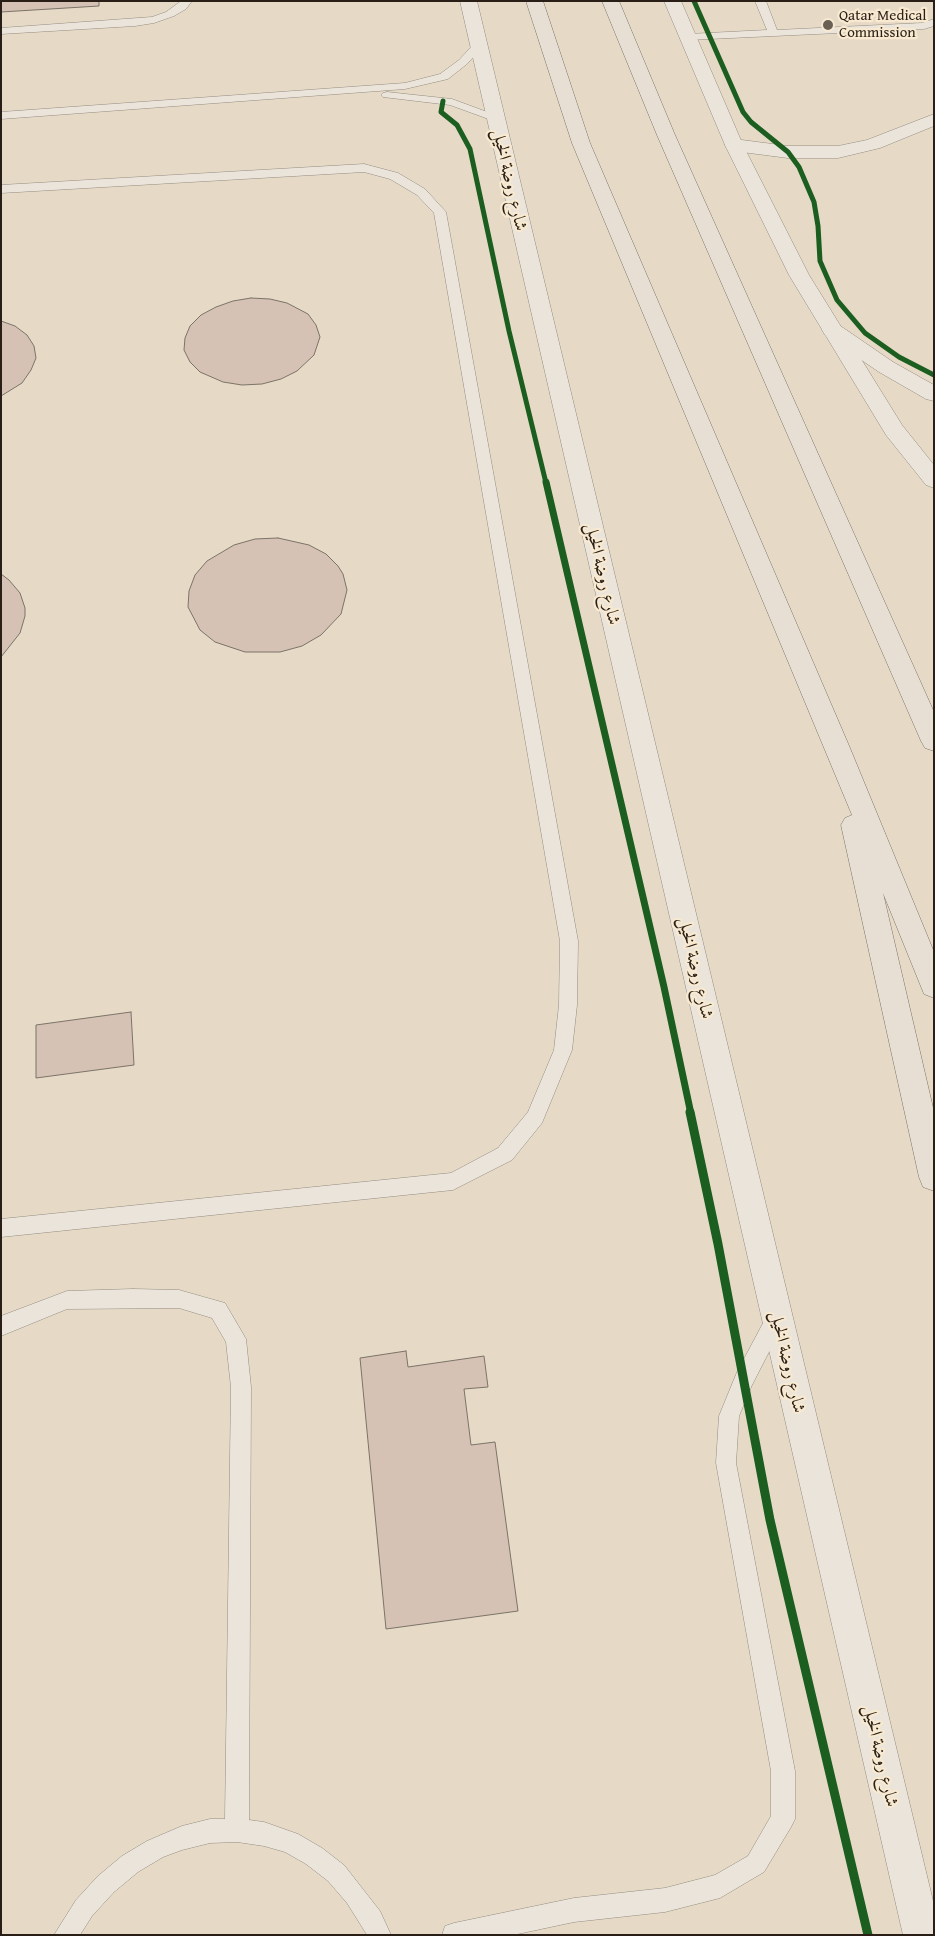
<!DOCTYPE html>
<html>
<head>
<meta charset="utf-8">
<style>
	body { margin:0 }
	#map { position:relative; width:935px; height:1936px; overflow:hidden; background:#e6dac6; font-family:"Gentium Book Plus",serif }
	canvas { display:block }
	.frame { position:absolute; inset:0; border:2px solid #291f16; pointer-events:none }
</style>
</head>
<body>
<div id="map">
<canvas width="935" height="1936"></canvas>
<div class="frame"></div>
</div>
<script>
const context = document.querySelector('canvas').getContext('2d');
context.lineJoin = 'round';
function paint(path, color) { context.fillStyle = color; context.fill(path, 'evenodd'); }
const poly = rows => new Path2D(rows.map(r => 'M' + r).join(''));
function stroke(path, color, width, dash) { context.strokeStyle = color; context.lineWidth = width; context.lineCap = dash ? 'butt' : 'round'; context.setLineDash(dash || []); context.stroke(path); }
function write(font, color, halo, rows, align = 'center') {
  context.font = font + ' "Gentium Book Plus",Amiri,serif'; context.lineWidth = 4.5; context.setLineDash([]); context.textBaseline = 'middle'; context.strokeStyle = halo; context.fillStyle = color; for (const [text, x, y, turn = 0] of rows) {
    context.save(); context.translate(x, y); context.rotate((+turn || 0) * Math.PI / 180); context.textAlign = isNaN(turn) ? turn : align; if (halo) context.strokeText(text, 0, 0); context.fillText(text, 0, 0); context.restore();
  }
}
const building = poly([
	[1,1,99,1,99,6,1,12,1,1],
	[251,298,270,299,287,303,308,314,316,325,320,337,314,355,297,371,281,379,262,384,242,385,223,382,200,372,190,362,184,350,185,338,190,326,201,315,216,307,233,301,251,298],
	[1,321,15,326,27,335,34,346,36,358,31,370,22,383,1,396,1,321],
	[278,538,309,545,326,554,338,566,343,574,347,590,341,614,321,635,302,646,280,652,245,652,215,642,200,630,188,607,189,591,195,575,207,561,234,545,255,539,278,538],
	[1,574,9,580,20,593,25,608,25,616,20,633,1,657,1,574],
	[131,1012,134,1065,36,1078,36,1025,131,1012],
	[406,1351,408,1367,484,1356,488,1387,464,1389,471,1445,495,1442,518,1611,386,1629,360,1358,406,1351]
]);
paint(building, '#d5c2b4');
stroke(building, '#7b7368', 1);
const service = poly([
	[181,1,192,1,186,9,174,16,154,23,135,26,1,34,1,28,152,17,166,12,181,1],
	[755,1,766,1,777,30,922,23,934,19,934,26,924,29,688,40,682,37,688,34,767,30,755,1],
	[477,44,483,47,481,49,467,64,448,79,405,89,1,119,1,112,405,83,440,74,459,60,473,45,477,44],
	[387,92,452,99,498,116,500,118,494,121,450,105,383,97,381,95,383,93,387,92],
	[364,164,398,173,425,189,446,212,578,941,577,1005,572,1050,542,1123,512,1160,453,1190,1,1237,1,1219,451,1173,498,1148,528,1112,554,1050,559,1005,560,941,434,213,417,195,390,179,364,172,1,193,1,185,364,164],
	[133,1289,179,1290,225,1303,246,1339,251,1387,249,1820,264,1822,298,1834,322,1848,344,1865,380,1911,391,1935,367,1935,347,1903,328,1881,306,1864,285,1852,264,1846,237,1842,210,1843,182,1850,163,1857,138,1872,114,1892,92,1916,80,1935,54,1935,76,1900,98,1876,122,1856,147,1841,182,1826,210,1819,225,1819,231,1387,226,1342,212,1318,179,1308,67,1309,1,1336,1,1316,67,1291,133,1289],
	[777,1307,784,1310,787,1317,752,1385,739,1416,736,1463,795,1771,795,1819,791,1827,764,1872,720,1898,665,1912,574,1922,513,1935,442,1935,445,1926,454,1923,574,1898,665,1888,715,1875,748,1856,771,1816,771,1771,716,1463,719,1416,737,1372,770,1310,777,1307]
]);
const minor = poly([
	[460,1,477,1,934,1905,934,1935,903,1935,460,1],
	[934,114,934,126,880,148,838,158,788,158,734,151,727,149,725,145,727,141,734,139,788,146,838,146,867,140,934,114],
	[832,323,839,325,893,362,934,385,934,401,926,399,879,372,825,335,822,330,825,325,832,323]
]);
const tertiary = poly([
	[664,1,681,1,743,145,809,275,902,425,934,465,934,488,926,485,886,435,789,275,725,145,664,1]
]);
const trunk = poly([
	[526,1,543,1,590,143,850,748,934,952,934,998,924,994,883,893,934,1112,934,1191,923,1187,919,1177,841,825,845,818,852,815,572,143,526,1],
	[602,1,619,1,675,135,934,712,934,751,925,748,921,741,657,135,602,1]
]);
stroke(service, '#958c81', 1);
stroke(minor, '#958c81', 1);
stroke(tertiary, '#958c81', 1);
stroke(trunk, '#7b7368', 1);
paint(service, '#eae4da');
paint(minor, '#eae4da');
paint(tertiary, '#eae4da');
paint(trunk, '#e7dfd4');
stroke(poly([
	[694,1,743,112,751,122,788,152,799,167,814,202,818,226,820,261,837,300,865,333,899,357,934,375],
	[443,101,441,112,457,125,470,149,509,331,546,483]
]), '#1b5e20', 5);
stroke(poly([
	[546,482,664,987,691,1114]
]), '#1b5e20', 7);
stroke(poly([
	[690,1112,718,1244,770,1520,868,1935]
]), '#1b5e20', 9);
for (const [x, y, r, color] of [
	[828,25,6,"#6b6054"]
]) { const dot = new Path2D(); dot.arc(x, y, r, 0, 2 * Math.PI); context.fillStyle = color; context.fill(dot); stroke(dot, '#f8e9d1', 2); }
write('15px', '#291f16', '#f8e9d1', [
	["Qatar Medical",839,16],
	["Commission",839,33]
], 'left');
write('18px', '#291f16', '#f8e9d1', [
	["شارع روضة الخيل",509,180,77],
	["شارع روضة الخيل",602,574,77],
	["شارع روضة الخيل",695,968,77],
	["شارع روضة الخيل",787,1362,77],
	["شارع روضة الخيل",880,1756,77]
]);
</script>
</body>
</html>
